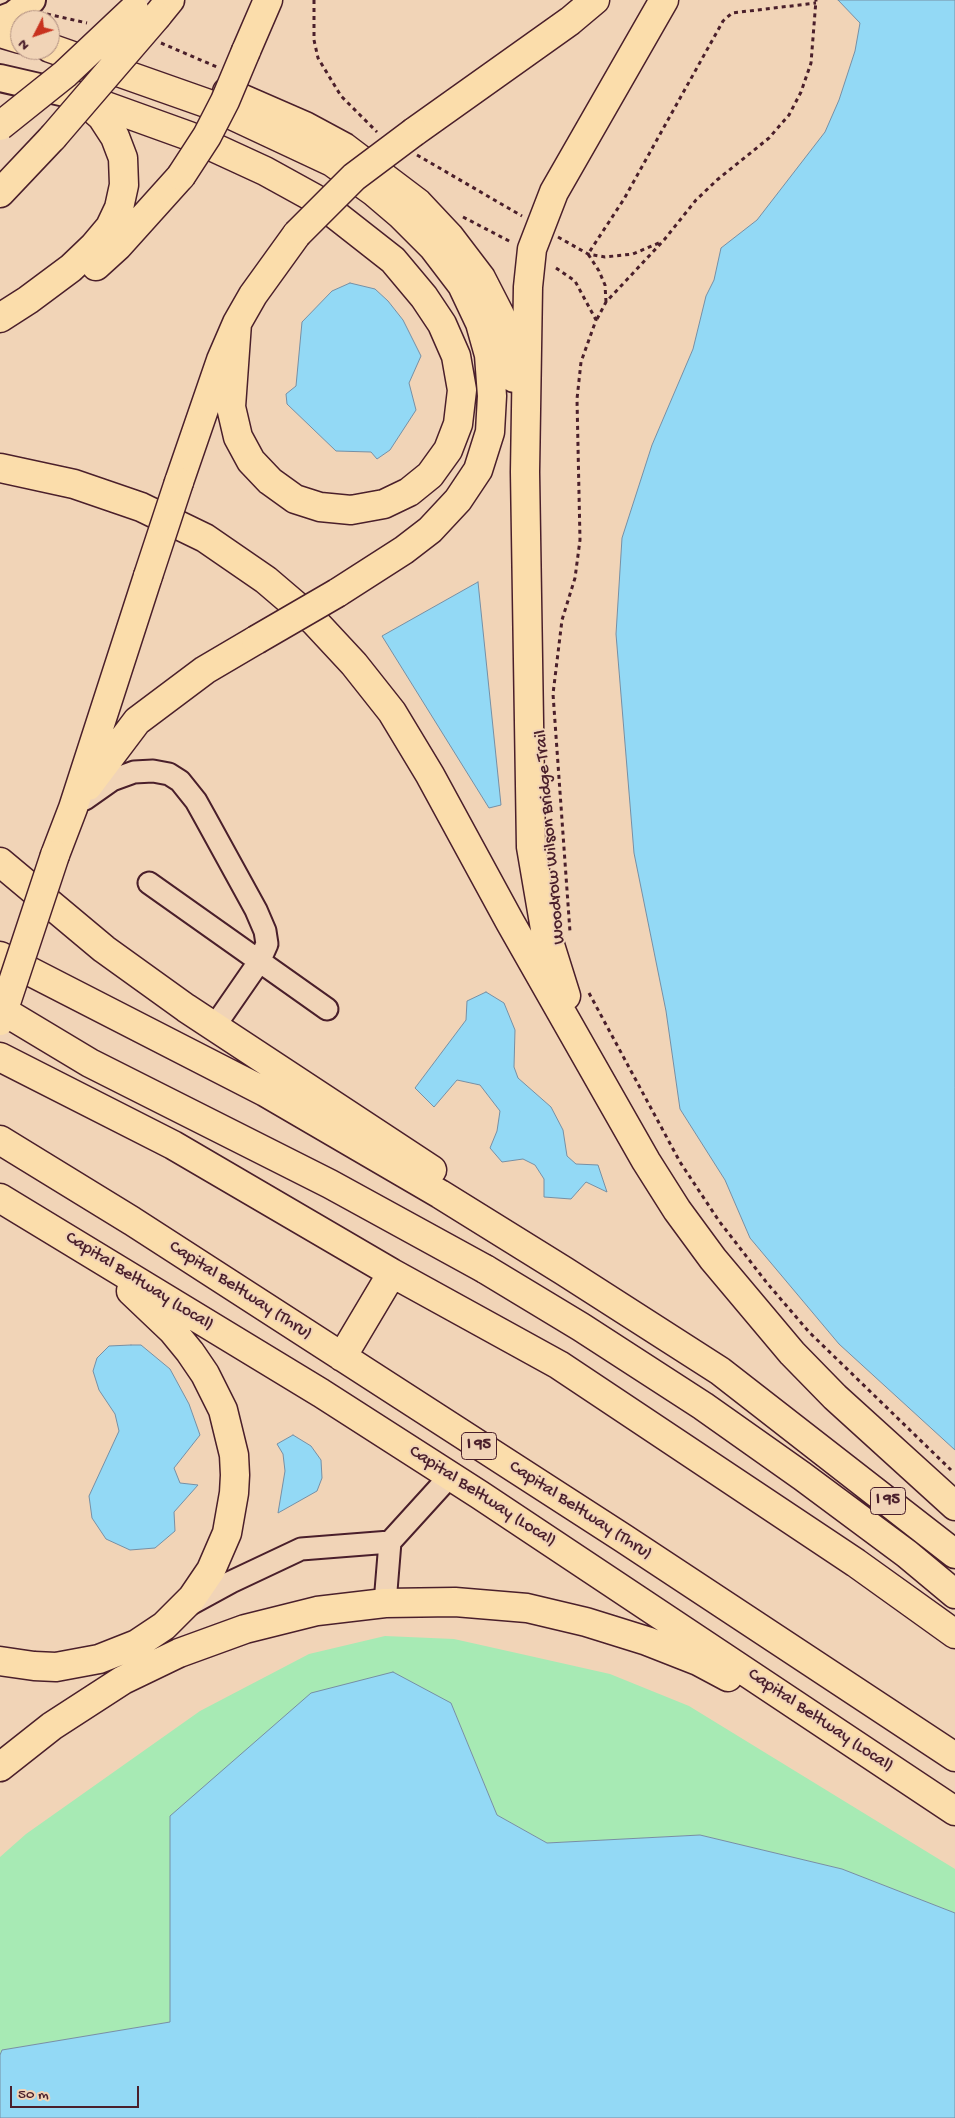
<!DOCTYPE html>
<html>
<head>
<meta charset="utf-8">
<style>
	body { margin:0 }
	#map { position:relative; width:955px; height:2118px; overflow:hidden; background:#f1d4b7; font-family:"Gochi Hand",sans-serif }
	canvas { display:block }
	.north { position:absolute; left:10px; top:10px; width:50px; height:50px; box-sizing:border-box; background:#f1d4b7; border:1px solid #ae8c7f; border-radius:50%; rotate:229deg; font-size:14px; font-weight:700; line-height:20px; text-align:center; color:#4a1f2b }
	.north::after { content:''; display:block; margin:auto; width:18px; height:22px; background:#c8321e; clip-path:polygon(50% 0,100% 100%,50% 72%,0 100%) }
	.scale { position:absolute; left:10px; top:2086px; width:129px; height:22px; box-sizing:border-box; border:2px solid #4a1f2b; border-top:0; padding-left:6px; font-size:15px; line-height:18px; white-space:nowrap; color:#4a1f2b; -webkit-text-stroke:4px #f1d4b7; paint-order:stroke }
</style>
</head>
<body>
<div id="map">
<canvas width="955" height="2118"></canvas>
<div class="north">N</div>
<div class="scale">50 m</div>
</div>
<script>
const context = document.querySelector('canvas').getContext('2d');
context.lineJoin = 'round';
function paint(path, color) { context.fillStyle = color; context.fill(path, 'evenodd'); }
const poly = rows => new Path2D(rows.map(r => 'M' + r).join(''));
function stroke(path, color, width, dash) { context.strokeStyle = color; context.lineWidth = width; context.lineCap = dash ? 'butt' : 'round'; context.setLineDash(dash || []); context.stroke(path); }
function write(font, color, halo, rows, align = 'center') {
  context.font = font + ' "Gochi Hand",sans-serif'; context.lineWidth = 4; context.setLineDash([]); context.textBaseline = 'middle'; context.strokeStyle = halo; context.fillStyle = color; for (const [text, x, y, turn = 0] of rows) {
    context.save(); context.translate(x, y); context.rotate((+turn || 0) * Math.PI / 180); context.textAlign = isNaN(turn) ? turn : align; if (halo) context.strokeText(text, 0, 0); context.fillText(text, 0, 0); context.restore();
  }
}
paint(poly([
	[385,1636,454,1639,530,1656,610,1674,689,1706,955,1869,955,1913,842,1869,700,1835,547,1843,497,1815,451,1703,170,1816,170,2022,2,2050,0,2055,0,1857,26,1834,200,1711,309,1654]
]), '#a7eab4');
const water = poly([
	[838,0,955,0,955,1450,839,1344,750,1238,725,1180,680,1109,666,1011,634,853,616,634,622,538,652,445,693,349,706,296,714,280,721,248,757,220,825,132,839,100,855,51,860,23,838,0],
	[350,283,375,289,388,301,403,320,421,356,409,383,416,410,390,450,377,459,371,452,336,451,287,404,286,394,296,386,302,322,332,291,350,283],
	[478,582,501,805,489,808,382,636,478,582],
	[486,992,504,1003,515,1030,514,1067,518,1078,551,1107,563,1130,567,1156,576,1164,598,1165,607,1192,586,1182,571,1199,544,1197,544,1179,535,1165,523,1159,502,1162,490,1148,497,1131,500,1111,480,1085,457,1080,434,1107,415,1088,466,1020,467,1001,486,992],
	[131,1345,141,1345,170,1369,189,1404,200,1435,174,1468,180,1483,198,1485,174,1512,175,1531,155,1548,130,1550,106,1539,92,1518,89,1496,119,1431,115,1414,99,1390,93,1371,97,1358,109,1346,131,1345],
	[293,1435,311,1446,321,1460,322,1478,317,1491,278,1513,285,1471,283,1454,277,1444,293,1435],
	[393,1672,451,1703,497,1815,547,1843,700,1835,842,1869,955,1913,955,2118,0,2118,0,2055,2,2050,170,2022,170,1816,311,1693,393,1672]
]);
paint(water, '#93d9f5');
stroke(water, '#768fa4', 1);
const minor = poly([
	[85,799,112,780,134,772,153,771,169,774,180,781,196,801,206,819,256,910,265,931,267,944,259,962,214,1027],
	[149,883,327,1009],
	[385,1603,390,1542],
	[187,1606,231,1582,301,1549,390,1542,450,1476]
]);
const major = poly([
	[0,20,13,15,32,0],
	[0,78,65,93]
]);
const highway = poly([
	[157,16,170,0],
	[0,33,20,39],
	[50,48,206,103,332,162,374,192,401,215,433,247,462,285,480,323,489,355,492,396,490,432,478,470,458,500,430,530,404,550,337,593],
	[246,51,268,0],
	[227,92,305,126,344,147,418,203,449,236,481,278,500,315,511,352,514,378],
	[78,96,189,136,265,171,314,198,393,260,424,297,442,324,456,356,462,390,458,424,448,450,430,475,409,492,384,504,351,510,320,507,295,499,270,481,251,461,238,437,231,407,237,323],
	[414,132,570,21,595,0],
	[0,193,53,137],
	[96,266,118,246,181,176],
	[0,318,28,300,71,268,94,246,110,227,119,208,124,185,123,158,115,137,102,117,85,102],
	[0,468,74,484,141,507,205,538,266,580,314,621,354,664,392,712,430,775,510,922,646,1161,677,1210,713,1259,792,1353,835,1397,955,1506],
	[179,482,221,360,237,323,253,295,297,234],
	[88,786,137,721,205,670,256,640],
	[55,855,73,808,148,576],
	[0,862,104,949,186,1008,432,1170],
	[0,956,265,1092,440,1194,564,1271,720,1371,955,1554],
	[566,996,545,929,531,847,525,472,528,287,532,249,554,192,664,0],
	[0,1057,173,1145,392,1273,559,1365,856,1563,955,1634],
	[0,1140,132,1221,623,1538,955,1757],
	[0,1198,321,1393,480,1495,955,1811],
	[485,1269,581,1327,703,1406,802,1476,907,1554,955,1594],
	[342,1357,392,1273],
	[0,1661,34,1666,56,1667,99,1659,137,1644,164,1626,192,1598,211,1570,227,1533,234,1493,235,1475,234,1455,223,1410,205,1374,190,1352,172,1330,131,1291],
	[0,1767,52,1726,123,1680,179,1653,245,1629,317,1611,385,1603,455,1602,527,1608,586,1622,647,1641,698,1661,728,1677]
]);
stroke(minor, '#4a1f2b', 25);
stroke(major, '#4a1f2b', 30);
stroke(highway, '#4a1f2b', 31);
stroke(poly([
	[314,0,314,40,318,58,341,96,377,132],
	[47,14,87,23],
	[161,43,217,67],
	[417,155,522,216],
	[463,217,511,242],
	[558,237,588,254,605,257,633,254,661,242],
	[556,268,575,281,596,320,581,362,577,399,580,540,575,578,562,620,553,694,570,932],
	[606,302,605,285,599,271,588,254,624,199,723,21,732,13,816,3],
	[597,319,606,302,664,240,696,200,717,180,769,138,789,115,801,92,811,63,816,0],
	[589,993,680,1162,719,1221,767,1283,809,1332,951,1470]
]), '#4a1f2b', 3, [4, 4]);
stroke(minor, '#f1d4b7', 21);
stroke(major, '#fbddab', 26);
stroke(highway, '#fbddab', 28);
const highwayBridge = poly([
	[0,126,65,74,134,9],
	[53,137,157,16],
	[181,176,207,136,225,101,246,51],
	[297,234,354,177,414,132],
	[148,576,179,482],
	[256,640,337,593],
	[0,1009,90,1063,330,1184,485,1269],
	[0,1021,55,855]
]);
stroke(highwayBridge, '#4a1f2b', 31, []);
stroke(highwayBridge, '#fbddab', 28);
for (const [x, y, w] of [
	[479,1446,35],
	[888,1501,35]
]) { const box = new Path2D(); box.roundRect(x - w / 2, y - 13.5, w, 27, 4); context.fillStyle = '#f1d4b7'; context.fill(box); stroke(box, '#4a1f2b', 1); }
write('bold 16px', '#4a1f2b', null, [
	["I 95",479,1446],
	["I 95",888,1501]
]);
write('18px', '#4a1f2b', '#f1d4b7', [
	["Woodrow Wilson Bridge Trail",551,837,-95],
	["Capital Beltway (Local)",139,1282,32],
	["Capital Beltway (Thru)",240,1291,33],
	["Capital Beltway (Local)",482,1497,33],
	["Capital Beltway (Thru)",580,1511,33],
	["Capital Beltway (Local)",820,1721,34]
]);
</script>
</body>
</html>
